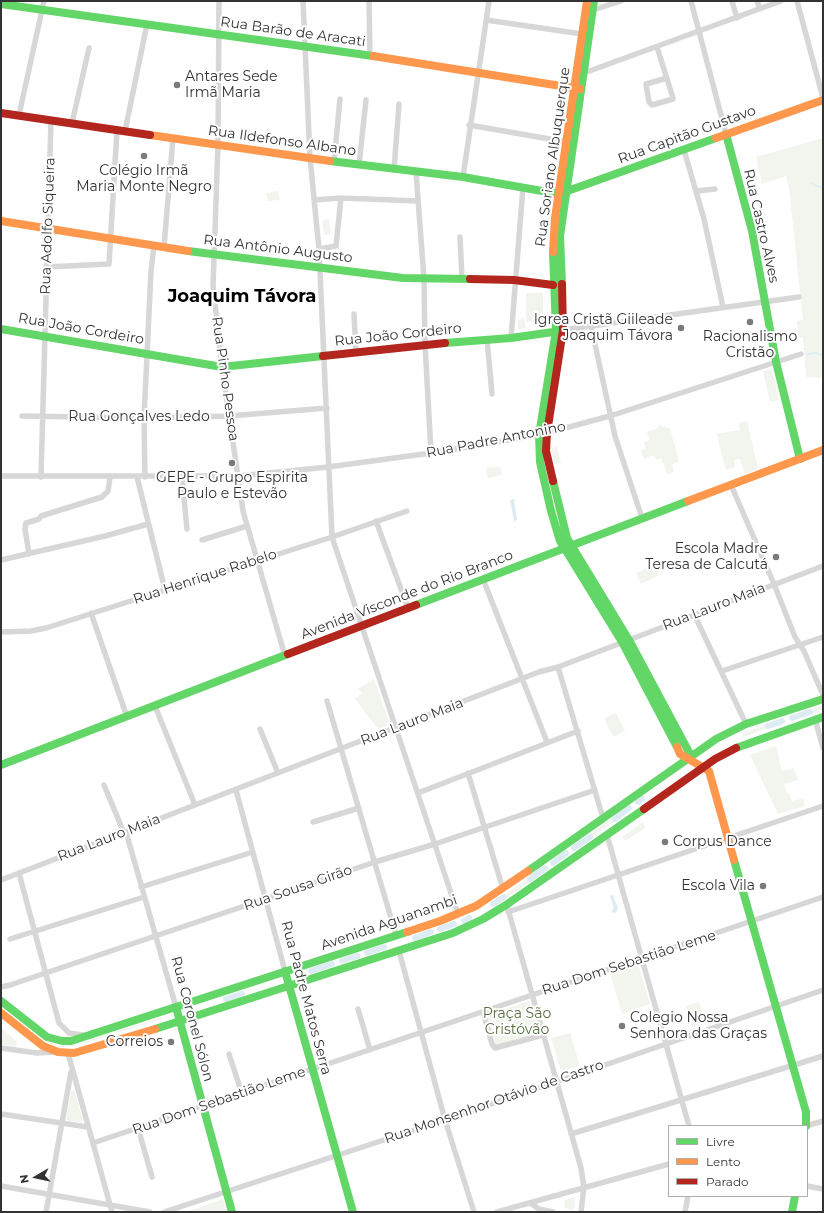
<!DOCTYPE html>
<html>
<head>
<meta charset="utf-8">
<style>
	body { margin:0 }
	#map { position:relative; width:824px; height:1213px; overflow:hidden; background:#fff; font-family:Montserrat,sans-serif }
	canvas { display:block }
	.frame { position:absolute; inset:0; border:2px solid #333; pointer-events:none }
	.legend { position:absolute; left:668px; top:1125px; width:140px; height:72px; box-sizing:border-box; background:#fff; border:1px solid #adadad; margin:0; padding:5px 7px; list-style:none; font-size:12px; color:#333 }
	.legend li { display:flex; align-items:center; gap:8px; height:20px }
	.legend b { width:20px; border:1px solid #adadad }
	.north { position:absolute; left:16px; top:1157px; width:40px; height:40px; -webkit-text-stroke:3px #fff; paint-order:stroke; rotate:261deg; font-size:11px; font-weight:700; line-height:16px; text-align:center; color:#333 }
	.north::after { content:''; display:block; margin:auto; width:14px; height:18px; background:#333; clip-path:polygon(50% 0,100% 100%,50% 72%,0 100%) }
</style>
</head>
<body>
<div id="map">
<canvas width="824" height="1213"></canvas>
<div class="frame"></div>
<ul class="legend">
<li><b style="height:5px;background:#63d668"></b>Livre</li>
<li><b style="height:5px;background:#ff974d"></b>Lento</li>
<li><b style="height:5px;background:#b3261e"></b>Parado</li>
</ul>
<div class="north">N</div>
</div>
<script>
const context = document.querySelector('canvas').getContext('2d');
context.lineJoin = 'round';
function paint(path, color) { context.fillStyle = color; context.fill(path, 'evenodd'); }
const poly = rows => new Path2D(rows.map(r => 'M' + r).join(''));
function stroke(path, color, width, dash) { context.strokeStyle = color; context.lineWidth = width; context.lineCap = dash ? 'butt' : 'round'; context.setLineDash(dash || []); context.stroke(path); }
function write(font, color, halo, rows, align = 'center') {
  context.font = font + ' Montserrat,sans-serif'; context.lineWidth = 4; context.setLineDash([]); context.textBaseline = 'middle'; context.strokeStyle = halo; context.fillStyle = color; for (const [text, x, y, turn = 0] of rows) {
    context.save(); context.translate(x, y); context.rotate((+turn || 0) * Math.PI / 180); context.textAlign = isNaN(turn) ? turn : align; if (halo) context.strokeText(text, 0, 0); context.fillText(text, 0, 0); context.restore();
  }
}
paint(poly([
	[823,138,823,378,806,377,803,338,795,337,794,331,798,330,797,321,803,320,789,187,786,176,762,184,756,157],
	[278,191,280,200,268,201,266,193],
	[329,219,331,234,324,235,322,220],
	[526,293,543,293,543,322,526,322],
	[524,318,526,328,518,329,518,320],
	[770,370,772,370,779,400,770,402,763,371],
	[747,421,758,469,745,474,740,459,734,460,735,467,726,470,718,441,720,440,716,434,740,430,739,423],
	[661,424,662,427,666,426,667,428,670,428,679,461,672,465,674,472,667,474,661,458,656,460,654,455,644,459,641,451,646,449,644,442,649,440,647,432,658,428,658,426],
	[557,447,561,463,554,464,551,448],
	[501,467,502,475,488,478,486,468],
	[654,565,659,575,641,584,636,573],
	[374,679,389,722,387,726,378,729,355,699,362,693,358,689],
	[823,705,823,710,810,715,809,710],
	[616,713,625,731,613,737,604,718],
	[767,724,768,728,744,737,742,733],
	[776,746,782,771,794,768,798,780,784,784,787,793,789,793,792,801,803,798,805,806,778,814,750,755],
	[614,817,616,820,591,838,588,835],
	[643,822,645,828,625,841,622,837],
	[529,878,531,881,505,899,503,896],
	[638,964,650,1004,622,1014,610,973],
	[529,1001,539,1033,496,1046,486,1015],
	[699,1002,706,1023,692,1027,686,1006],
	[162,1017,162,1019,79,1045,63,1047,53,1045,45,1041,62,1046,78,1044],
	[1,1027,17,1042,16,1047,1,1044],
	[570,1033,580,1066,561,1071,551,1038],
	[74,1090,83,1121,81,1122,66,1120,71,1091],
	[575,1197,574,1210,564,1208,565,1200],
	[223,1199,227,1212,186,1212]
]), '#f1f5ed');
paint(poly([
	[514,499,517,520,514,521,510,500],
	[614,895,614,899,618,907,616,913,611,912,614,908,610,896]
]), '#ddebf3');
stroke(poly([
	[812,183,815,186,823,187],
	[807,354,815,353,823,355]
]), '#ddebf3', 1.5);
stroke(poly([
	[792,718,810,712],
	[768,726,782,721],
	[638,802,642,799],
	[615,819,629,808],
	[574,848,590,837],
	[553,863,566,853],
	[530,879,545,868],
	[493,904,504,897],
	[464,921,469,918],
	[440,929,454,924],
	[415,938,431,932],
	[367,953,384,947],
	[342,961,357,956],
	[311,971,332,964],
	[226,999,242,994]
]), '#ddebf3', 6);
stroke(poly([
	[219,1,218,144,213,286,222,367,243,511,285,656],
	[303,1,310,158,319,249,332,537,458,914],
	[369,1,370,56],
	[691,1,726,134],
	[732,1,737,18],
	[757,1,760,9],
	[797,1,823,98],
	[593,10,621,1],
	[486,20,582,34],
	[657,47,673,98,673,99,652,105,649,102,646,84,667,78],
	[580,73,584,73,781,1],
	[19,115,44,1],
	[72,123,89,48],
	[469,125,567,142],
	[125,131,147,24],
	[684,150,704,219,723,307],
	[334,162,340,99],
	[359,165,366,100],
	[394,170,399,104],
	[416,172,424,279,425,344,431,453],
	[463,177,489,1],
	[697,191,715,189],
	[314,200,341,198,418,201],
	[460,237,462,279],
	[164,247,173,138],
	[319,249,336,246,341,198],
	[46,267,109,264,117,130],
	[354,314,356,352],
	[591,326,615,436,642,518],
	[563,330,799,297],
	[511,338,523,187],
	[487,339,492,394],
	[22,416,144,418,229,416,327,408],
	[1,476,239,476,328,467,431,453,539,435,610,416,801,354],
	[41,477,51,120],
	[137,477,165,590],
	[145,477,144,418,151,271,154,246],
	[182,478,187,529],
	[731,485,774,584,795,637,804,651,823,695],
	[376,521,408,608],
	[202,540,247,526],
	[29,554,25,529,26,523,39,519,41,516,102,497,108,491,110,477],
	[1,560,105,536,148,524],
	[483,579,547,742],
	[91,613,127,717],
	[694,614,746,724],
	[1,632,31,631,46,628,332,537,407,511],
	[558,667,603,818],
	[722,671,823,637],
	[327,701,396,935],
	[155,706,195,805],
	[815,719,823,748],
	[260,729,278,773],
	[468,773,503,889],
	[104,785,124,833],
	[236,790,285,971],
	[418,793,578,731],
	[313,822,359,808],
	[126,832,176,1007],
	[607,835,689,1126],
	[19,873,59,1023,69,1033,83,1035],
	[1,880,539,672,558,667,823,566],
	[141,887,253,852],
	[508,909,581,1168,584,1187,581,1212],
	[508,912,823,806],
	[10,939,144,897],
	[399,951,445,1120,474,1212],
	[1,987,10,985,375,862,435,844,595,790],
	[358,1009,370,1050],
	[483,1012,492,1044,495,1048,543,1035],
	[1,1048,37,1053,54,1052],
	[68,1053,112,1212],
	[229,1054,242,1094],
	[1,1114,88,1127],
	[806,1126,823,1121],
	[138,1128,152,1177],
	[571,1134,823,1056],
	[93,1143,823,897],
	[1,1186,150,1212],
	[807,1186,823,1189],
	[530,1203,539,1209,553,1212],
	[46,1212,71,1072],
	[164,1212,445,1120,823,990],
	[497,1212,669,1164],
	[685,1212,688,1196]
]), '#d7d7d7', 5.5);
stroke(poly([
	[1,4,373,56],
	[726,134,752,231,776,362,800,459],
	[330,161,463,177,559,194,716,138],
	[188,251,403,278,470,279],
	[553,252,556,331,539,435,540,462,551,511,560,541,622,642,677,747],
	[562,284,560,236,594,1],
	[1,329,222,367,323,356],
	[445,343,511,338,560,331],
	[553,481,567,538,629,640,691,756],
	[416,605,688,501],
	[736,748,823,717],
	[1,765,288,654],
	[734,860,806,1112,806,1126],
	[528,871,716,739,746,724,823,699],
	[285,971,353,1212],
	[1,1001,47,1037,62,1041,71,1041,407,932],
	[176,1007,232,1212],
	[155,1029,453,933,483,919,506,905,644,809],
	[792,1212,795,1196]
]), '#63d668', 8);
stroke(poly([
	[373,56,580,89],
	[150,135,330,161],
	[716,138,823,100],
	[1,221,188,251],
	[553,252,555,218,587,1],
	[688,501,823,450],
	[677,747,680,754,709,771,734,860],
	[407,932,440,921,476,906,528,871],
	[1,1013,43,1046,58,1052,74,1053,155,1029]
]), '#ff974d', 8);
stroke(poly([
	[1,113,150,135],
	[470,279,514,280,553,285],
	[323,356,445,343],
	[553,481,546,451,547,433,563,330,562,284],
	[288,654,416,605],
	[644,809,715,759,736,748]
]), '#b3261e', 8);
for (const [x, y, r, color] of [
	[177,85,4,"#7a7a7a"],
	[144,156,4,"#7a7a7a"],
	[750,322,4,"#7a7a7a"],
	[681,328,4,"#7a7a7a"],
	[232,463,4,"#7a7a7a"],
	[776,557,4,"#7a7a7a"],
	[665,842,4,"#7a7a7a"],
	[763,886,4,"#7a7a7a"],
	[622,1026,4,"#7a7a7a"],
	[171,1042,4,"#7a7a7a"]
]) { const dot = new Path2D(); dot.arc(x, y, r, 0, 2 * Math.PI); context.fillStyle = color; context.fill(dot); stroke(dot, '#fff', 1.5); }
write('14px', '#333', '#fff', [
	["Rua Barão de Aracati",293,32,8],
	["Rua Capitão Gustavo",687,135,-20],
	["Rua Ildefonso Albano",282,141,8],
	["Rua Soriano Albuquerque",553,157,-82],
	["Rua Adolfo Siqueira",48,226,-88],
	["Rua Castro Alves",761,226,77],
	["Rua Antônio Augusto",278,249,7],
	["Rua João Cordeiro",81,329,10],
	["Rua João Cordeiro",398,335,-6],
	["Rua Pinho Pessoa",225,379,82],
	["Rua Gonçalves Ledo",139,417],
	["Rua Padre Antonino",496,440,-11],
	["Rua Henrique Rabelo",205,577,-18],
	["Avenida Visconde do Rio Branco",407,595,-21],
	["Rua Lauro Maia",714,607,-21],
	["Rua Lauro Maia",412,722,-21],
	["Rua Lauro Maia",109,838,-21],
	["Rua Sousa Girão",298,888,-19],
	["Avenida Aguanambi",389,923,-19],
	["Rua Dom Sebastião Leme",629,963,-18],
	["Rua Padre Matos Serra",306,998,75],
	["Rua Coronel Sólon",192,1019,75],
	["Rua Dom Sebastião Leme",219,1101,-19],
	["Rua Monsenhor Otávio de Castro",494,1102,-19]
]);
write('14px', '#333', '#fff', [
	["Antares Sede",185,77,"left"],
	["Irmã Maria",185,93,"left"],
	["Colégio Irmã",144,171,"center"],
	["Maria Monte Negro",144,187,"center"],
	["Igrea Cristã Giileade",673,320],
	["Joaquim Távora",673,336],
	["Racionalismo",750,337,"center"],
	["Cristão",750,353,"center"],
	["GEPE - Grupo Espirita",232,478,"center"],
	["Paulo e Estevão",232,494,"center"],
	["Escola Madre",768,549],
	["Teresa de Calcutá",768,565],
	["Corpus Dance",673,842,"left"],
	["Escola Vila",755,886],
	["Colegio Nossa",630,1018,"left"],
	["Senhora das Graças",630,1034,"left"],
	["Correios",163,1042]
], 'right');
write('14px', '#56703f', '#fff', [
	["Praça São",517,1014],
	["Cristóvão",517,1030]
]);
write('bold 18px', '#000', '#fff', [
	["Joaquim Távora",242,297]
]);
</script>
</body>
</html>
